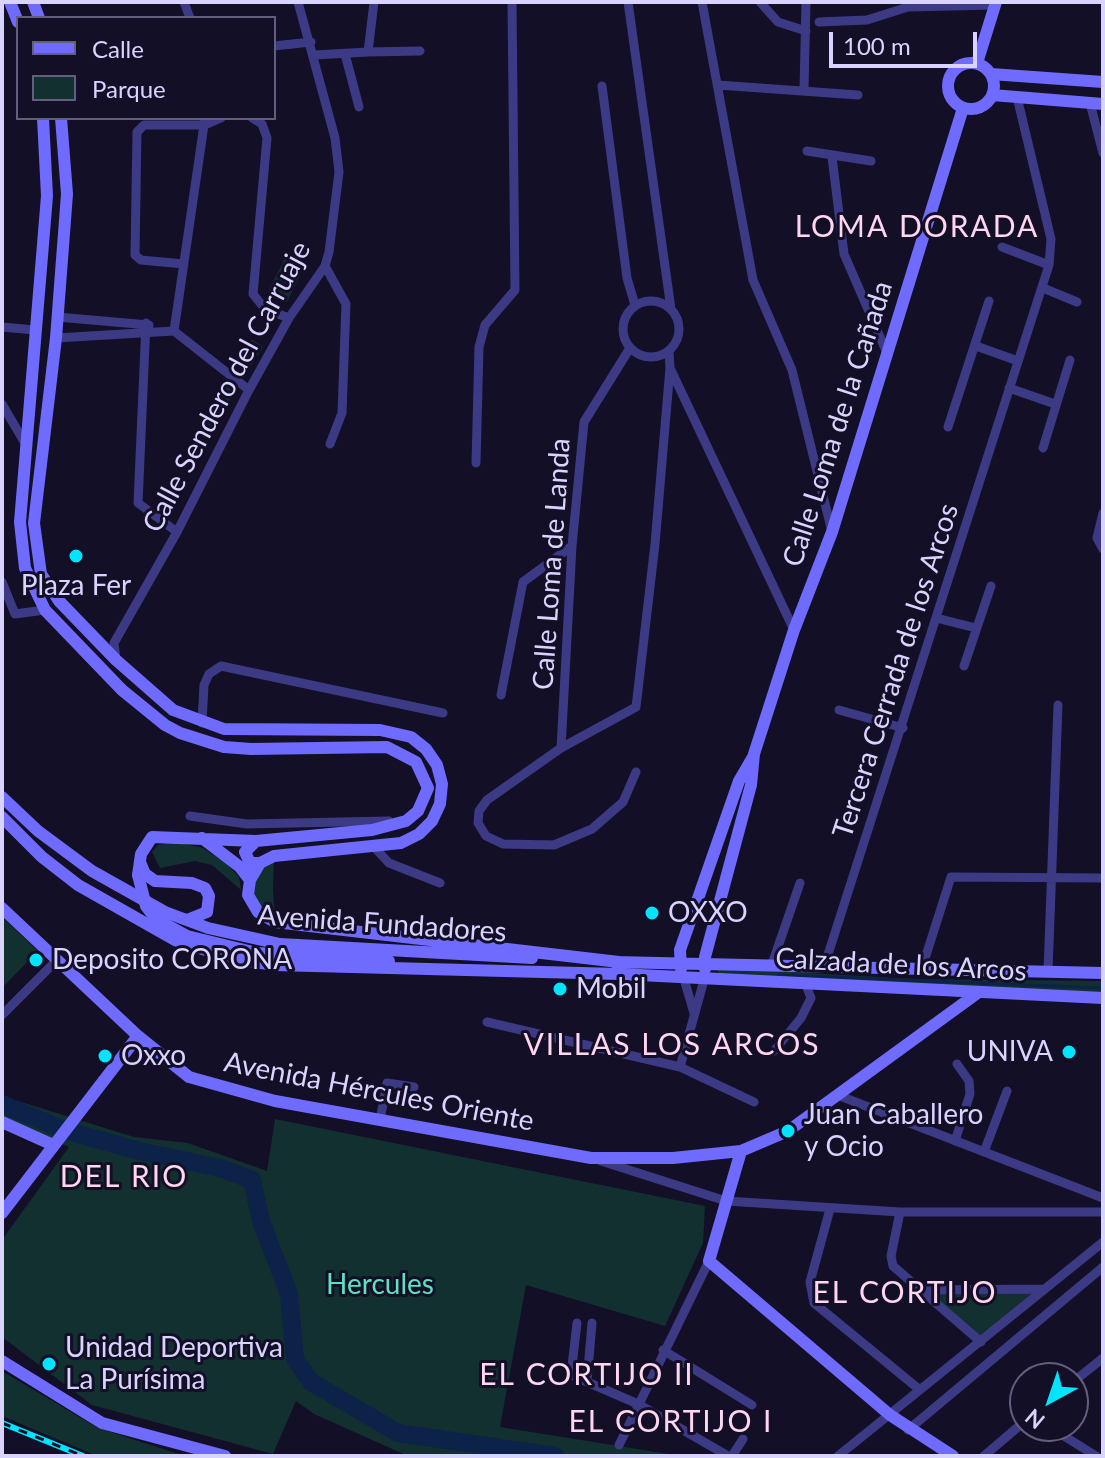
<!DOCTYPE html>
<html>
<head>
<meta charset="utf-8">
<style>
	body { margin:0 }
	#map { position:relative; width:1105px; height:1458px; overflow:hidden; background:#130f26; font-family:Lato,sans-serif }
	canvas { display:block }
	.frame { position:absolute; inset:0; border:4px solid #d9d4ff; pointer-events:none }
	.legend { position:absolute; left:16px; top:16px; width:260px; height:104px; box-sizing:border-box; background:#130f26; border:2px solid #625e7d; margin:0; padding:10px 14px; list-style:none; font-size:24px; color:#d9d4ff }
	.legend li { display:flex; align-items:center; gap:16px; height:40px }
	.legend b { width:40px; border:2px solid #625e7d }
	.north { position:absolute; left:1009px; top:1362px; width:80px; height:80px; box-sizing:border-box; background:#130f26; border:2px solid #625e7d; border-radius:50%; rotate:220deg; font-size:22px; font-weight:700; line-height:32px; text-align:center; color:#d9d4ff }
	.north::after { content:''; display:block; margin:auto; width:28px; height:36px; background:#00e5ff; clip-path:polygon(50% 0,100% 100%,50% 72%,0 100%) }
	.scale { position:absolute; left:829px; top:32px; width:148px; height:36px; box-sizing:border-box; border:4px solid #d9d4ff; border-top:0; padding-left:10px; font-size:24px; line-height:28px; white-space:nowrap; color:#d9d4ff; -webkit-text-stroke:6px #130f26; paint-order:stroke }
</style>
</head>
<body>
<div id="map">
<canvas width="1105" height="1458"></canvas>
<div class="frame"></div>
<ul class="legend">
<li><b style="height:10px;background:#6f6bff"></b>Calle</li>
<li><b style="height:22px;background:#12302f"></b>Parque</li>
</ul>
<div class="north">N</div>
<div class="scale">100 m</div>
</div>
<script>
const context = document.querySelector('canvas').getContext('2d');
context.lineJoin = 'round';
function paint(path, color) { context.fillStyle = color; context.fill(path, 'evenodd'); }
const poly = rows => new Path2D(rows.map(r => 'M' + r).join(''));
function stroke(path, color, width, dash) { context.strokeStyle = color; context.lineWidth = width; context.lineCap = dash ? 'butt' : 'round'; context.setLineDash(dash || []); context.stroke(path); }
function write(font, color, halo, rows, align = 'center') {
  context.font = font + ' Lato,sans-serif'; context.lineWidth = 6; context.setLineDash([]); context.textBaseline = 'middle'; context.strokeStyle = halo; context.fillStyle = color; for (const [text, x, y, turn = 0] of rows) {
    context.save(); context.translate(x, y); context.rotate((+turn || 0) * Math.PI / 180); context.textAlign = isNaN(turn) ? turn : align; if (halo) context.strokeText(text, 0, 0); context.fillText(text, 0, 0); context.restore();
  }
}
paint(poly([
	[286,256,305,265,287,302,268,292],
	[252,339,263,347,249,369,237,361],
	[228,383,237,388,211,432,200,425],
	[175,842,203,848,228,865,239,877,241,890,212,865,195,861,160,868,152,852,158,845],
	[274,856,273,889,275,922,258,912,250,880],
	[2,917,38,951,2,988],
	[717,968,915,979,1103,981,1103,996,720,978],
	[2,1096,134,1137,188,1143,267,1171,275,1119,705,1206,703,1243,665,1326,526,1285,500,1427,681,1456,408,1456,314,1414,296,1401,273,1454,92,1405,2,1337,2,1240,69,1147,2,1119],
	[1044,1289,981,1342,919,1290],
	[2,1371,98,1428,185,1456,97,1456,2,1416]
]), '#12302f');
stroke(poly([
	[779,975,1103,988]
]), '#0c2248', 3);
stroke(poly([
	[2,1104,64,1130,139,1151,220,1168,252,1180,261,1221,289,1294,295,1359,311,1382,398,1433,555,1456]
]), '#0c2248', 18);
stroke(poly([
	[184,2,190,18],
	[628,2,671,309],
	[702,2,753,280,792,370,832,532],
	[760,2,778,22,806,31],
	[819,22,867,20,908,7,996,5],
	[274,46,311,42],
	[368,52,420,51],
	[345,54,359,107],
	[314,55,368,52,374,2],
	[718,85,858,95],
	[602,86,627,278,635,305],
	[804,90,806,2],
	[1090,103,1103,153],
	[252,118,262,124,267,138,253,294,265,309,289,318],
	[807,151,871,161],
	[832,157,844,254,887,353],
	[1002,247,1049,265],
	[184,264,141,260,135,255,137,132,144,125,205,125,221,118],
	[325,266,346,304,342,413,330,444],
	[1043,288,1077,302],
	'623 329a28 28 0 1 1 56 0a28 28 0 1 1-56 0Z',
	[57,317,149,325],
	[146,323,138,503,177,532],
	[2,327,35,330],
	[174,331,205,118],
	[56,338,174,331,249,390],
	[976,346,1018,361],
	[669,351,670,368,794,630],
	[1009,388,1055,404],
	[2,404,26,445],
	[948,427,989,301],
	[1043,448,1070,360],
	[476,463,479,347,485,325,515,290,512,2],
	[1103,513,1097,538,1103,549],
	[2,582,15,614,45,610],
	[936,618,976,628],
	[116,660,114,643,177,532,249,390,289,318,325,266,329,252,339,172,335,138,298,2],
	[964,666,991,586],
	[501,695,523,582,572,546],
	[839,710,903,728],
	[202,723,204,685,209,674,221,666,443,713],
	[561,748,572,546,584,422,630,348],
	[636,772,623,802,592,829,554,845,503,844,486,836,478,823,479,811,487,800,561,748,636,707,655,544,670,368],
	[190,816,247,824,389,821],
	[374,847,389,863,440,883],
	[771,967,800,883],
	[824,967,1049,265,1051,239,1017,97],
	[922,968,951,877,1103,878],
	[1048,971,1058,705],
	[684,979,694,1013],
	[2,1015,57,960],
	[487,1022,680,1067,754,1102],
	[774,1051,801,1018,811,998,806,985],
	[680,1067,704,980],
	[840,1096,1103,1198],
	[380,1120,387,1083,414,1087],
	[955,1141,970,1094,969,1081,957,1064],
	[984,1152,1007,1091],
	[601,1161,726,1201,900,1212,1103,1212],
	[830,1209,810,1282,814,1303,920,1390],
	[900,1212,891,1256,893,1266,981,1342],
	[919,1290,1044,1289],
	[577,1323,571,1375,638,1404,728,1456],
	[663,1350,752,1405],
	[587,1381,592,1323],
	[1073,1382,1103,1358],
	[1048,1426,1096,1456],
	[908,1430,1103,1267],
	[619,1445,709,1261],
	[732,1456,743,1439],
	[838,1456,1103,1242],
	[984,1456,1025,1421]
]), '#3d3a85', 9);
stroke(poly([
	[10,2,18,22],
	[33,2,39,18],
	'948 86a23 23 0 1 1 46 0a23 23 0 1 1-46 0Z',
	[977,63,996,2],
	[991,74,1103,82],
	[992,95,1103,104],
	[43,118,47,196,20,522,25,568,45,610,122,690,165,725,180,733,224,747,251,749,387,747,416,762,428,788,418,811,406,821,372,830,256,841,152,837,141,854,138,875],
	[61,118,67,194,56,338,34,523,41,574,59,601,116,660,173,710,224,729,380,730,411,737,426,749,437,765,442,784,440,804,432,821,419,834,401,843,274,856,260,863,250,880,248,895,258,912,275,922,619,962],
	[2,797,38,831,92,871,165,912,208,928,280,944,532,958],
	[2,817,42,857,78,885,175,940,233,959,275,965,619,974,1103,998],
	[202,838,240,867,250,880],
	[256,841,245,852,250,863,260,863],
	[140,862,145,874,155,881,192,883,205,888,209,896,207,912,187,920],
	[2,908,138,1036,189,1077,275,1101,591,1158,673,1158,741,1151,788,1131,979,992],
	[614,962,1103,973],
	[681,969,680,950,739,781,753,757],
	[705,969,705,957,751,785,754,754,794,630,832,532,963,108],
	[2,1122,53,1145],
	[741,1151,709,1261,890,1415,953,1456],
	[2,1213,138,1036],
	[2,1361,102,1423,225,1456]
]), '#6f6bff', 12);
const rail = poly([
	[2,1423,83,1456]
]);
stroke(rail, '#00e5ff', 6);
stroke(rail, '#130f26', 3, [9]);
stroke(poly([
	[138,875,146,906,156,919,187,936,257,953,389,961]
]), '#6f6bff', 12);
for (const [x, y, r, color] of [
	[76,556,8,"#00e5ff"],
	[652,913,8,"#00e5ff"],
	[36,960,8,"#00e5ff"],
	[560,989,8,"#00e5ff"],
	[1069,1052,8,"#00e5ff"],
	[105,1056,8,"#00e5ff"],
	[788,1131,8,"#00e5ff"],
	[49,1364,8,"#00e5ff"]
]) { const dot = new Path2D(); dot.arc(x, y, r, 0, 2 * Math.PI); context.fillStyle = color; context.fill(dot); stroke(dot, '#130f26', 3); }
write('28px', '#d9d4ff', '#130f26', [
	["Calle Sendero del Carruaje",227,387,-62],
	["Calle Loma de la Cañada",838,424,-72],
	["Calle Loma de Landa",552,564,-86],
	["Tercera Cerrada de los Arcos",896,671,-72],
	["Avenida Fundadores",382,924,4],
	["Calzada de los Arcos",901,965,3],
	["Avenida Hércules Oriente",379,1092,11]
]);
write('28px', '#d9d4ff', '#130f26', [
	["Plaza Fer",76,586,"center"],
	["OXXO",668,913],
	["Deposito CORONA",52,960],
	["Mobil",576,989],
	["UNIVA",1053,1052,"right"],
	["Oxxo",121,1056],
	["Juan Caballero",804,1115],
	["y Ocio",804,1147],
	["Unidad Deportiva",65,1348],
	["La Purísima",65,1380]
], 'left');
write('28px', '#5fe0c0', '#130f26', [
	["Hercules",380,1285]
]);
context.letterSpacing = '2px';
write('30px', '#ffd6f0', '#130f26', [
	["LOMA DORADA",917,227],
	["VILLAS LOS ARCOS",672,1045],
	["DEL RIO",124,1177],
	["EL CORTIJO",905,1293],
	["EL CORTIJO II",587,1375],
	["EL CORTIJO I",671,1422]
]);
context.letterSpacing = '0px';
</script>
</body>
</html>
